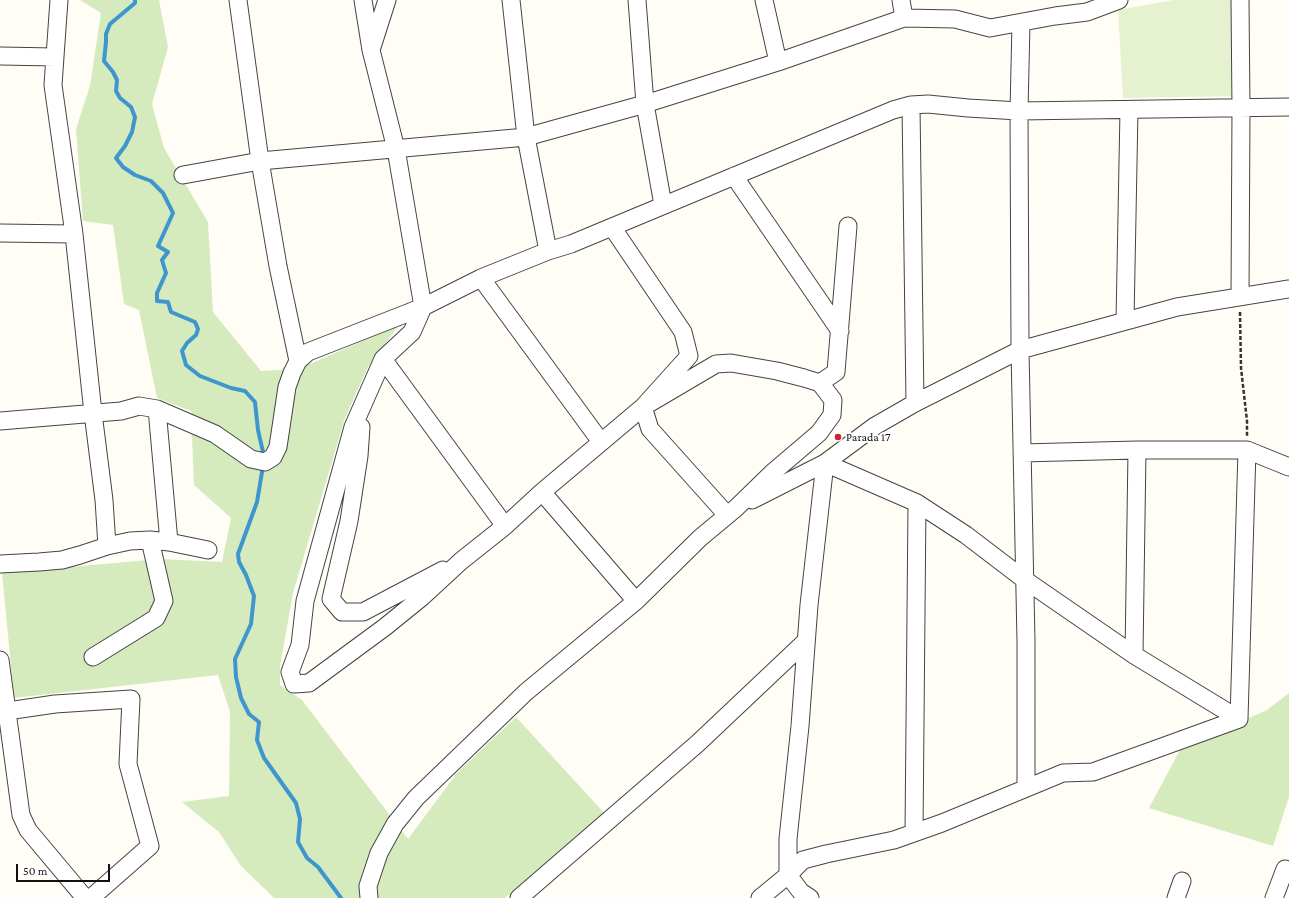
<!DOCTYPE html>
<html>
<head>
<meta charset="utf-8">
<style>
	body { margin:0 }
	#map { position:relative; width:1289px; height:898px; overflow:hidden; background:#fffdf5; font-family:"Crimson Pro",serif }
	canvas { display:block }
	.scale { position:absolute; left:16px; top:864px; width:94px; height:18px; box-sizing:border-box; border:2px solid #111; border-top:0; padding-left:5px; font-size:12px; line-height:14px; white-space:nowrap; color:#111; -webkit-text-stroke:3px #fff; paint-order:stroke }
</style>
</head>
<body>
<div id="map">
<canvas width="1289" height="898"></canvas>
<div class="scale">50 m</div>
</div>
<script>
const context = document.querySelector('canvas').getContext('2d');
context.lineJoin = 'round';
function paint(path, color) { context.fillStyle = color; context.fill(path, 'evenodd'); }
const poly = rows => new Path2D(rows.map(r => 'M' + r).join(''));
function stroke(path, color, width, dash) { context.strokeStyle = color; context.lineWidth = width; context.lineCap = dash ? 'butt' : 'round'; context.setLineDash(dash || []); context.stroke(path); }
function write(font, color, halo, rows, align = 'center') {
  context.font = font + ' "Crimson Pro",serif'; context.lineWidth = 4; context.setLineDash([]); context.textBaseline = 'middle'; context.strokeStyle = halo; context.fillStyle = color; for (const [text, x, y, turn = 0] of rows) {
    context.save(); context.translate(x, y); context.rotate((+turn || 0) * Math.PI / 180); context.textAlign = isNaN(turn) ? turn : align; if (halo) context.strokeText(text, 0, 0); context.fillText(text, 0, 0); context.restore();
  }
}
paint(poly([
	[80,0,159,0,168,47,152,104,164,148,208,222,213,312,261,371,280,370,310,364,399,325,368,367,345,418,293,593,280,667,280,685,302,700,408,839,457,773,516,717,607,816,505,898,274,898,241,866,219,832,182,802,229,796,230,712,218,675,14,698,2,573,160,559,222,562,231,518,194,485,191,411,157,398,139,310,124,304,113,225,83,221,76,129,90,86,101,13],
	[1289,693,1289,797,1273,846,1149,808,1181,748,1267,710]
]), '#d5ebbd');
paint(poly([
	[1173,0,1232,0,1233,96,1123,98,1118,10]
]), '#e6f2cf');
stroke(poly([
	[135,0,135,3,110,24,106,34,106,42,104,61,113,72,117,80,116,91,120,98,131,107,135,117,132,132,125,146,116,158,123,167,135,175,151,181,163,193,173,213,158,246,168,252,162,260,166,273,157,293,157,301,168,302,171,312,195,322,198,329,196,335,187,343,182,351,186,365,200,376,231,388,245,391,255,402,258,430,263,452,263,457],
	[263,466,257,502,238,554,239,562,246,575,254,596,251,624,235,659,236,677,241,698,249,714,259,722,257,740,264,758,296,803,300,819,298,842,307,858,318,867,341,898]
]), '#3f96cf', 4);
const minor = poly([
	[59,0,53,85,74,234,93,413,104,500,107,546],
	[238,0,260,161,278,266,298,361],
	[363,0,371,50,396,149,423,307,412,332,383,359,353,427,305,601,300,645,290,672,294,684,309,683,385,627,422,597,461,561,505,526,542,492,643,407,716,364,731,363,777,371,804,378,820,383,833,400,832,415,819,433,772,473,736,508,700,538,636,601,526,692,416,798,395,824,379,853,368,886,369,898],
	[511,0,526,137,548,251],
	[637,0,645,104,663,205],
	[764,0,778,62],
	[901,0,904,18],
	[1021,23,1019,111,1020,350,1026,641,1026,788],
	[372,47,387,0],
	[0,56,55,57],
	[911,105,915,403],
	[183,175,260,161,526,137,645,104,778,62,904,18,955,19,990,28,1055,16,1087,12,1119,0],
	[734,176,840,331],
	[612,227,683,332,689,356,643,407,650,429,727,515],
	[0,233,74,234],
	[481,278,601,442],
	[1240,297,1241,109,1240,0],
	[1125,321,1129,110],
	[383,359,505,526],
	[820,383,836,372,848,226],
	[157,409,169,542],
	[0,421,121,411,139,406,157,409,215,434,251,459,265,462,273,457,278,447,287,387,292,373,298,361,308,352,423,307,481,278,548,251,571,244,893,110,911,105,928,104,968,108,1019,111,1289,107],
	[361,427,359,456,349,521,331,599,342,612,363,612,443,570],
	[1022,453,1137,450,1247,450,1289,467],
	[825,463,917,503,966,535,1025,580,1134,655,1239,719],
	[542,492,636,601],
	[752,500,825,463,875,426,915,403,1020,350,1177,307,1289,289],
	[0,564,39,562,62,560,80,555,107,546,130,541,150,540,169,542,208,550],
	[1134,655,1137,450],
	[93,657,156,618,164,601,150,540],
	[0,660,21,815,28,830,85,898],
	[0,712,55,704,131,699,128,764,150,846,91,898],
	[1239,719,1247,450],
	[914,833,917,503],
	[519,898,697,744,806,641],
	[760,898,788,875,803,860,826,854,894,840,942,823,1063,773,1093,772,1239,719],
	[810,898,801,892,788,875,788,839,800,726,809,605,825,463],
	[1176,898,1182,881],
	[1274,898,1285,869]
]);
stroke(minor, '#444', 19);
stroke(poly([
	[1240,312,1241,368,1247,421,1247,436]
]), '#333', 2.5, [4, 2]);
stroke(minor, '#fff', 17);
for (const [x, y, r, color] of [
	[838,437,4,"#c4262e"]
]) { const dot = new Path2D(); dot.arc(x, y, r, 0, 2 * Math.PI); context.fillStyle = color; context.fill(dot); stroke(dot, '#fff', 1.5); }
write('12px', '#111', '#fff', [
	["Parada 17",846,437]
], 'left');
</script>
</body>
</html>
